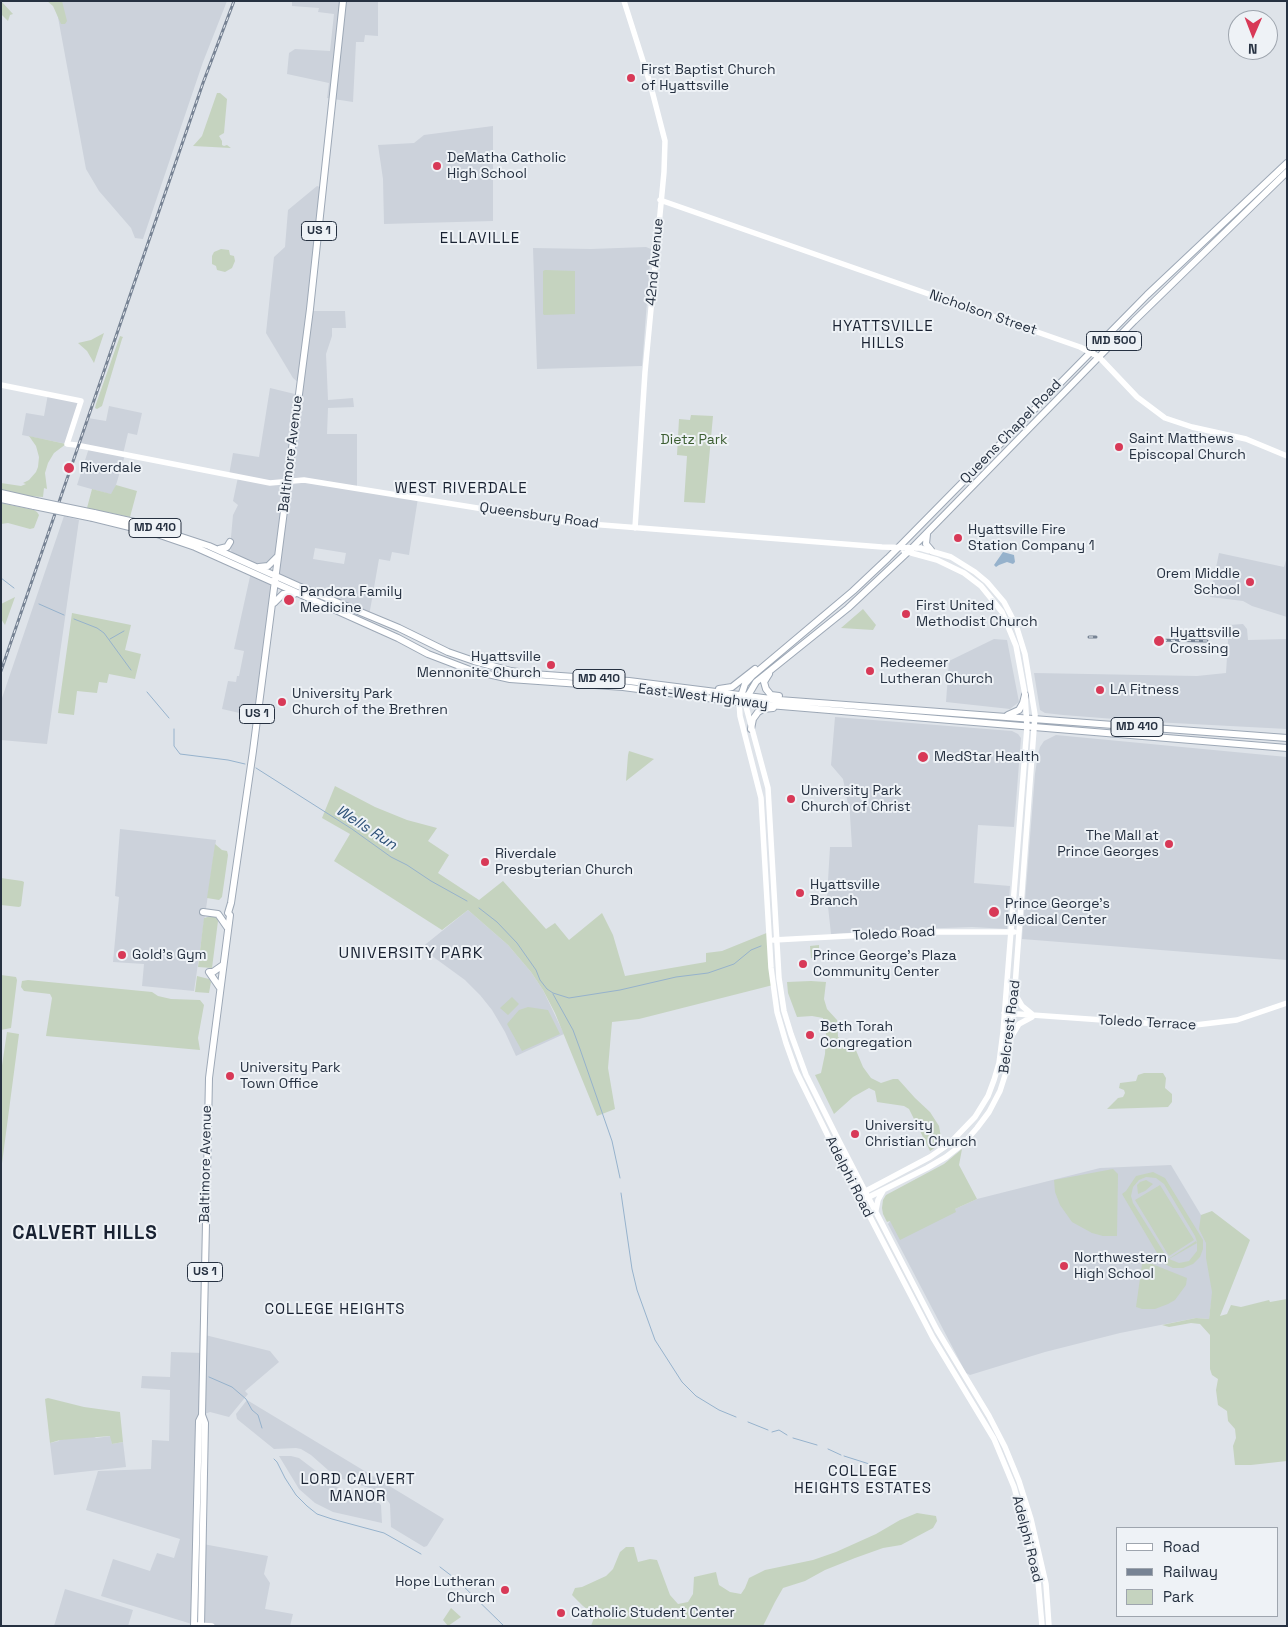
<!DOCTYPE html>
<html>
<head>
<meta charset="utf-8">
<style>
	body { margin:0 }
	#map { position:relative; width:1288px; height:1627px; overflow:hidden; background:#dee3e9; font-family:"Space Grotesk",sans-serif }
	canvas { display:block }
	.frame { position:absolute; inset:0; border:2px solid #263141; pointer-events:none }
	.legend { position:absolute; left:1116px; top:1527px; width:162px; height:90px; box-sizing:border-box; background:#eef2f6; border:1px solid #9ea5ae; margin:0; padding:6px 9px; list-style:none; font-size:15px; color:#263141 }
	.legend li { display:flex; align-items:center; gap:10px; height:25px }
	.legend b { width:25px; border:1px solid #9ea5ae }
	.north { position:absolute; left:1228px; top:10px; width:50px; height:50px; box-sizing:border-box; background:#eef2f6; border:1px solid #9ea5ae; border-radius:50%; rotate:181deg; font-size:14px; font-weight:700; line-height:20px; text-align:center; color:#263141 }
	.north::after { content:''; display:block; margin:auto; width:18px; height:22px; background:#d83957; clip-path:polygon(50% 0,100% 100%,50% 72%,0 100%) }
</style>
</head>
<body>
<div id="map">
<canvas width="1288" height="1627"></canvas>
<div class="frame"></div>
<ul class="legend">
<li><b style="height:6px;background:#fff"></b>Road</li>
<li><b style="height:6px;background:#778394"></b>Railway</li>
<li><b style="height:14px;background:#c5d3bf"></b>Park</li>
</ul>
<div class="north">N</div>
</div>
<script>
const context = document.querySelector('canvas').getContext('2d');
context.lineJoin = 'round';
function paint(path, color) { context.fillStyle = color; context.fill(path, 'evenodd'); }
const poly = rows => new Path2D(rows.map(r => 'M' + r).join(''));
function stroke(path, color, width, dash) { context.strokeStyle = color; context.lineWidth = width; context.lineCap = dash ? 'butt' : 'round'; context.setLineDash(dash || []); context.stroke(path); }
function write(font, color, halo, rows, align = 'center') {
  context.font = font + ' "Space Grotesk",sans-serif'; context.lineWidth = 4; context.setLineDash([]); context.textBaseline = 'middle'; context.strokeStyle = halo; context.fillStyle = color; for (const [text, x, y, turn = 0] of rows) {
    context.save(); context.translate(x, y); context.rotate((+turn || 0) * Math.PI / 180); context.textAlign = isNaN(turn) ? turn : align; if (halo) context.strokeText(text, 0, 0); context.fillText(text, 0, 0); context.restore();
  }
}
paint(poly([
	[55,1,227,1,203,62,143,239,135,238,131,228,99,191,86,169],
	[292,1,378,1,378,36,365,35,364,42,356,42,353,102,327,98,329,83,287,74,289,53,295,49,330,51,334,14,318,12,319,8,292,6],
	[493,126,493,221,384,224,383,179,378,145,414,143,424,135],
	[317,186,323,188,310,311,345,311,346,328,332,328,332,336,326,354,328,400,353,398,354,407,328,408,327,434,357,434,357,488,418,498,409,555,392,552,390,561,379,559,369,616,275,576,278,557,265,567,234,557,230,548,233,515,238,505,233,501,238,477,229,475,233,453,259,457,270,388,299,395,300,384,293,378,266,333,274,257,285,247,288,210],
	[315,548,346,553,344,564,313,559],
	[646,247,651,249,642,366,537,369,533,248,591,249],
	[48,394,81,401,67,444,22,435,26,413,44,416],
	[109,406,142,413,137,435,128,433,123,454,125,455,113,495,77,485,89,448,78,446,88,418,106,421],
	[64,516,79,520,47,744,1,740,1,701],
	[1219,553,1284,567,1287,557,1287,617,1252,606,1243,601,1210,597],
	[251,572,275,582,257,717,222,709,228,681,236,682,237,676,239,676,244,651,234,649],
	[1243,624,1247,629,1248,640,1287,639,1287,729,1154,722,1063,715,1045,713,1040,710,1034,673,1197,676,1226,673,1229,625],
	[994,639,1007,640,1019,702,1010,709,946,702,949,661],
	[835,717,1012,731,1018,734,1021,738,1014,827,978,825,974,883,1010,886,1007,929,972,927,915,929,831,934,827,897,830,847,852,847,850,815,843,779,831,765],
	[1056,735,1287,757,1287,960,1022,939,1035,774,1038,754,1040,747,1044,741],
	[120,829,216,840,194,991,142,986,144,964,113,962,119,897,115,896],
	[468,910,508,945,531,972,543,990,564,1034,516,1056,505,1032,492,1010,480,995,465,980,421,948],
	[1171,1165,1201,1215,1218,1252,1209,1319,1196,1318,1120,1333,1045,1352,970,1375,966,1373,888,1224,890,1221,955,1209,977,1199,1100,1168],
	[205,1335,270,1351,279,1362,245,1391,248,1394,229,1417,210,1412,202,1415,195,1625,101,1596,113,1559,150,1571,157,1553,174,1558,180,1539,86,1510,98,1471,151,1469,152,1440,169,1441,170,1390,141,1388,142,1376,170,1377,171,1352,203,1353],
	[247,1400,444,1519,427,1546,424,1547,391,1527,390,1504,381,1492,342,1479,328,1470,311,1455,301,1449,296,1448,274,1449,237,1419,236,1414],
	[61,1433,93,1436,96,1438,111,1436,112,1444,123,1442,126,1467,54,1475,50,1443,59,1441],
	[279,1456,291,1456,299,1458,337,1487,377,1501,381,1505,382,1523,333,1512,315,1503,299,1489],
	[203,1544,268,1556,264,1574,270,1583,265,1609,293,1614,290,1626,201,1626],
	[65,1589,133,1610,128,1626,54,1626]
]), '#ccd2db');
paint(poly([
	[1,1,13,14,10,15,8,21,1,14],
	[47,1,62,1,67,21,65,24,61,24,53,6],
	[217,93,220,93,227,99,224,133,219,136,222,141,222,145,224,146,227,145,231,148,193,146,202,136],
	[221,249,229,250,230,255,234,256,235,261,232,268,225,272,217,270,216,266,212,264,212,256,214,252],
	[545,270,575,271,575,314,544,315,543,314,543,271],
	[104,333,94,363,87,351,78,343,91,340],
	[120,336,123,337,122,339,102,406,97,409,95,408,96,404],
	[691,415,713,416,705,503,684,502,687,456,677,455,679,419,690,420],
	[29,436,66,444,54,453,48,463,45,473,47,489,44,488,43,497,27,496,1,490,1,483,21,486,26,484,23,483,29,480,36,472,38,467,39,457,36,446],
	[116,485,137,491,130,517,87,508,92,489,111,494],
	[1,503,34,510,37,512,39,515,34,528,30,529,8,523,1,524],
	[15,597,5,625,1,619,1,604],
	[863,609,876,625,873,630,841,628],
	[72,613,131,625,125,650,141,654,135,679,109,674,107,683,99,682,97,693,77,691,74,715,58,713],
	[629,751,654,759,626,781,628,755],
	[335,786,375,807,407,820,437,828,428,841,449,855,438,873,479,900,503,881,546,929,555,923,569,940,602,913,613,935,625,976,706,962,706,953,722,951,769,932,773,985,639,1019,612,1022,608,1068,615,1109,597,1116,555,1013,543,990,531,972,508,945,468,910,442,930,334,861,350,834,322,818],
	[215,844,222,850,227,851,228,855,222,897,219,900,207,898],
	[1,878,22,881,24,882,21,906,19,907,1,905],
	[211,916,216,917,218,921,212,968,198,967,204,918],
	[819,945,819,958,811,958,810,946],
	[1,975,16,977,17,980,11,1028,1,1030],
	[197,976,209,979,211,982,209,993,195,992],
	[28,980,152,992,158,996,171,999,200,1000,204,1005,198,1038,200,1050,46,1036,52,998,50,994,24,991,21,987,22,981],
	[811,981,826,982,824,999,827,1009,837,1020,838,1037,855,1048,863,1067,871,1078,881,1083,893,1079,898,1079,915,1098,930,1112,939,1126,942,1143,930,1151,909,1109,904,1106,877,1102,875,1091,869,1088,853,1097,834,1114,815,1075,821,1073,825,1054,826,1034,823,1018,812,1016,797,1017,788,993,787,982],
	[512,997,519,1004,508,1015,500,1008],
	[528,1007,548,1010,560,1034,522,1051,507,1024,519,1010],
	[7,1032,19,1034,1,1171,1,1072],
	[1144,1073,1163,1073,1166,1078,1165,1088,1172,1094,1172,1102,1168,1107,1107,1109,1118,1098,1123,1097,1125,1093,1124,1090,1119,1088,1120,1083,1136,1081,1138,1075],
	[962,1149,959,1165,977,1199,955,1209,956,1212,900,1240,890,1221,887,1222,883,1214,882,1208,883,1200,886,1195,944,1164],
	[1113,1169,1118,1174,1117,1236,1103,1236,1092,1233,1072,1222,1060,1205,1055,1192,1054,1180],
	[1153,1172,1165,1178,1203,1240,1203,1249,1200,1257,1193,1264,1183,1268,1173,1268,1165,1264,1160,1258,1122,1194,1126,1191,1136,1176],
	[1146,1177,1156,1178,1164,1184,1195,1236,1197,1242,1197,1251,1189,1261,1179,1263,1169,1259,1197,1243,1196,1241,1168,1259,1133,1203,1131,1196,1133,1187,1139,1180],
	[1146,1180,1153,1184,1145,1191,1138,1194,1137,1185,1140,1182],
	[1160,1185,1194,1240,1169,1256,1135,1200],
	[1212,1211,1250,1240,1220,1316,1227,1314,1231,1305,1241,1307,1269,1300,1270,1302,1287,1299,1287,1461,1251,1465,1235,1465,1233,1446,1236,1438,1235,1429,1228,1421,1227,1411,1218,1405,1216,1390,1218,1379,1212,1375,1210,1369,1210,1335,1200,1324,1191,1323,1169,1327,1162,1325,1196,1318,1209,1319,1212,1292,1206,1258,1206,1243,1199,1229,1201,1215],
	[1147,1262,1187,1278,1186,1285,1175,1300,1168,1304,1155,1309,1142,1309,1136,1307,1142,1264],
	[48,1398,84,1407,120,1412,123,1442,112,1444,110,1436,60,1440,50,1443,45,1399],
	[917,1513,936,1516,937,1521,933,1528,901,1545,883,1548,855,1558,825,1570,805,1581,783,1588,775,1602,763,1626,591,1626,595,1615,583,1606,572,1595,575,1588,582,1587,606,1576,613,1569,620,1552,626,1547,634,1547,638,1562,650,1559,657,1560,670,1595,678,1604,688,1602,693,1594,694,1577,716,1572,719,1585,730,1592,741,1594,745,1588,749,1578,765,1570,813,1560,836,1552,876,1534,900,1520],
	[451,1608,461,1617,448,1626,443,1620]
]), '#c5d3bf');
paint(poly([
	[1003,552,1014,555,1015,562,1013,564,1007,562,999,565,996,567,994,565]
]), '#96b2cc');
stroke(poly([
	[1,578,14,588],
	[39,604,64,615],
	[74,619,97,628,104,633,131,670],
	[110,639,124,631],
	[147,692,169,718],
	[174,729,174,746,180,754,228,760,245,764],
	[256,768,352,829,391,857,407,865,431,881,467,901],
	[479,908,497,922,517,943,536,970,540,980,547,989,553,993,569,998,620,990,676,977,708,973,734,964,751,950,761,946],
	[553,994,573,1030,580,1049,612,1141,620,1178],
	[621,1193,632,1269,637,1290,655,1340,682,1382,696,1396,719,1410,736,1417],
	[209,1377,232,1387,246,1399,252,1410,258,1415,262,1428],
	[748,1422,768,1430],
	[772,1432,779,1430,787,1435],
	[793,1438,817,1445],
	[828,1449,841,1455],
	[844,1456,882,1468],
	[274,1459,277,1462,285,1478,296,1495,307,1506,317,1514,332,1519,384,1533,421,1554],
	[440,1567,457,1580,504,1626]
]), '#96b2cc', 1);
const primary = poly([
	[1,493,36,501],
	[1,499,34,506],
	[94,513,139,523,209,546,298,586,399,628,448,652,474,661,511,671,533,674,629,681,779,700,1287,738],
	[93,518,154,533,195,547,398,638,428,654,470,670,510,679,623,687,745,703,1287,748],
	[927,534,926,544,931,550],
	[219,549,227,547,230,542],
	[259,567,268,566,277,557],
	[274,603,283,594,294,594],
	[769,674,764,682,766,689,771,695,779,696],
	[719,689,732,687,755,669],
	[740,699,745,684,752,676,853,591,888,558,1147,295,1287,163],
	[746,699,756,682,848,608,912,548,1134,321,1287,172],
	[1008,715,1019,710,1023,703,1025,695],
	[751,729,753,719,758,712,763,709,773,708],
	[203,912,218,914,227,927],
	[220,988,209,972,213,972,223,965],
	[194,1626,199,1421,202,1415],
	[201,1626,205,1423,202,1415,209,1078,230,915,228,913,231,903,253,751,310,309,343,1]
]);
stroke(primary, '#9da8b6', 8);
stroke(poly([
	[624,1,650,83,665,141,664,172,645,372,635,528],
	[660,200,1080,347,1099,357,1137,397,1165,418,1192,427,1246,439,1287,456],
	[1,385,81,401,67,444,76,445,270,483,304,480,564,522,882,547,920,548,951,557,975,572,987,582,1004,602,1016,625,1025,654,1035,715,1013,1014,1008,1066,1000,1091,989,1112,977,1128,964,1143,946,1157,927,1168,869,1197,860,1198],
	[739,702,740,716,761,798,771,968,777,1012,786,1043,796,1071,829,1138,933,1338,994,1439,1014,1487,1019,1505,1038,1581,1042,1626],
	[745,703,768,788,779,978,784,1011,791,1034,806,1075,836,1135,937,1330,989,1416,1005,1447,1019,1481,1031,1519,1046,1584,1049,1626],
	[774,940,921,932,1014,932],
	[1015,994,1022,1006,1033,1015],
	[1004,1013,1187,1026,1237,1020,1287,1003],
	[1013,1034,1019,1024,1032,1017],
	[864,1192,930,1157,949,1144,975,1117,988,1096,994,1080,999,1063,1003,1032,1027,727,1025,695,1016,646,1002,612,981,586,964,573,937,560,904,551],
	[876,1210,878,1200,883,1191],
	[197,1625,212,1626]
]), '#fff', 5.5);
stroke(primary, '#fff', 6);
const rail = poly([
	[1089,637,1096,637],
	[1155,640,1207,641],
	[1,671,203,83,234,1]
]);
stroke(rail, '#778394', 3);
stroke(rail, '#eef2f6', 1, [4]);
const primaryBridge = poly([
	[36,501,94,513],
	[34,506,93,518]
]);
stroke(primaryBridge, '#9da8b6', 8, []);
stroke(primaryBridge, '#fff', 6);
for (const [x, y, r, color] of [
	[631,78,5,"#d83957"],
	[437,166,5,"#d83957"],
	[1119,447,5,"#d83957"],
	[69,468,6,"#d83957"],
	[958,538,5,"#d83957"],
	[1250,582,5,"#d83957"],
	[289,600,6,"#d83957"],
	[906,614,5,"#d83957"],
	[1159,641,6,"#d83957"],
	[551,665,5,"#d83957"],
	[870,671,5,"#d83957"],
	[1100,690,5,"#d83957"],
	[282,702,5,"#d83957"],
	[923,757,6,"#d83957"],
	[791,799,5,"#d83957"],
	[1169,844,5,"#d83957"],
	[485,862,5,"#d83957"],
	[800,893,5,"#d83957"],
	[994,912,6,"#d83957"],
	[122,955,5,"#d83957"],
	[803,964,5,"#d83957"],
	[810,1035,5,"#d83957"],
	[230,1076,5,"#d83957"],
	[855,1134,5,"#d83957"],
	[1064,1266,5,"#d83957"],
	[505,1590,5,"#d83957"],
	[561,1613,5,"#d83957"]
]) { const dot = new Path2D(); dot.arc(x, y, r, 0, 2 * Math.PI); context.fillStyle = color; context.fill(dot); stroke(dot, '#eef2f6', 2); }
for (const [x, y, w] of [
	[319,231,35],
	[1114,341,55],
	[155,528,52],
	[599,679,52],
	[257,714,35],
	[1137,727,52],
	[205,1272,35]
]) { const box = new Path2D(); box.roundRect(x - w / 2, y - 9.5, w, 19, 4); context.fillStyle = '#eef2f6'; context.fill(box); stroke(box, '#263141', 1); }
write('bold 12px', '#263141', null, [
	["US 1",319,231],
	["MD 500",1114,341],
	["MD 410",155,528],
	["MD 410",599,679],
	["US 1",257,714],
	["MD 410",1137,727],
	["US 1",205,1272]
]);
write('14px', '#263141', '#eef2f6', [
	["First Baptist Church",641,70],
	["of Hyattsville",641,86],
	["DeMatha Catholic",447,158],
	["High School",447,174],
	["Saint Matthews",1129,439],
	["Episcopal Church",1129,455],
	["Riverdale",80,468],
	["Hyattsville Fire",968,530],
	["Station Company 1",968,546],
	["Orem Middle",1240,574,"right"],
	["School",1240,590,"right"],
	["Pandora Family",300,592],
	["Medicine",300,608],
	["First United",916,606],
	["Methodist Church",916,622],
	["Hyattsville",1170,633],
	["Crossing",1170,649],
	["Hyattsville",541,657,"right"],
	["Mennonite Church",541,673,"right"],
	["Redeemer",880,663],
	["Lutheran Church",880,679],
	["LA Fitness",1110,690],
	["University Park",292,694],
	["Church of the Brethren",292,710],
	["MedStar Health",934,757],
	["University Park",801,791],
	["Church of Christ",801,807],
	["The Mall at",1159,836,"right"],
	["Prince Georges",1159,852,"right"],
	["Riverdale",495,854],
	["Presbyterian Church",495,870],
	["Hyattsville",810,885],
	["Branch",810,901],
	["Prince George's",1005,904],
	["Medical Center",1005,920],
	["Gold's Gym",132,955],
	["Prince George's Plaza",813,956],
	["Community Center",813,972],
	["Beth Torah",820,1027],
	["Congregation",820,1043],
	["University Park",240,1068],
	["Town Office",240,1084],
	["University",865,1126],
	["Christian Church",865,1142],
	["Northwestern",1074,1258],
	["High School",1074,1274],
	["Hope Lutheran",495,1582,"right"],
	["Church",495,1598,"right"],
	["Catholic Student Center",571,1613]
], 'left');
write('14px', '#263141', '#eef2f6', [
	["42nd Avenue",655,262,-85],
	["Nicholson Street",983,313,19],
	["Queens Chapel Road",1011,432,-46],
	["Baltimore Avenue",291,454,-83],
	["Queensbury Road",539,516,8],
	["East-West Highway",703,697,7],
	["Toledo Road",894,934,-3],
	["Toledo Terrace",1147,1023,3],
	["Belcrest Road",1010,1027,-83],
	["Baltimore Avenue",206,1164,-89],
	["Adelphi Road",849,1177,63],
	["Adelphi Road",1027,1539,76]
]);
write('14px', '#3c5e32', '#eef2f6', [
	["Dietz Park",694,440]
]);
context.letterSpacing = '1px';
write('15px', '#192232', '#eef2f6', [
	["ELLAVILLE",480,239],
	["HYATTSVILLE",883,327],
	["HILLS",883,344],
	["WEST RIVERDALE",461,489],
	["COLLEGE HEIGHTS",335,1310],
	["COLLEGE",863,1472],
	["HEIGHTS ESTATES",863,1489],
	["LORD CALVERT",358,1480],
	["MANOR",358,1497]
]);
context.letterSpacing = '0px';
write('italic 15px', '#2d5178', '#eef2f6', [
	["Wells Run",366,828,33]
]);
context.letterSpacing = '1px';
write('16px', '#192232', '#eef2f6', [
	["UNIVERSITY PARK",411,954]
]);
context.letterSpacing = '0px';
context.letterSpacing = '1px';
write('bold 19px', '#192232', '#eef2f6', [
	["CALVERT HILLS",85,1234]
]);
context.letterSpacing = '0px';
</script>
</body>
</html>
